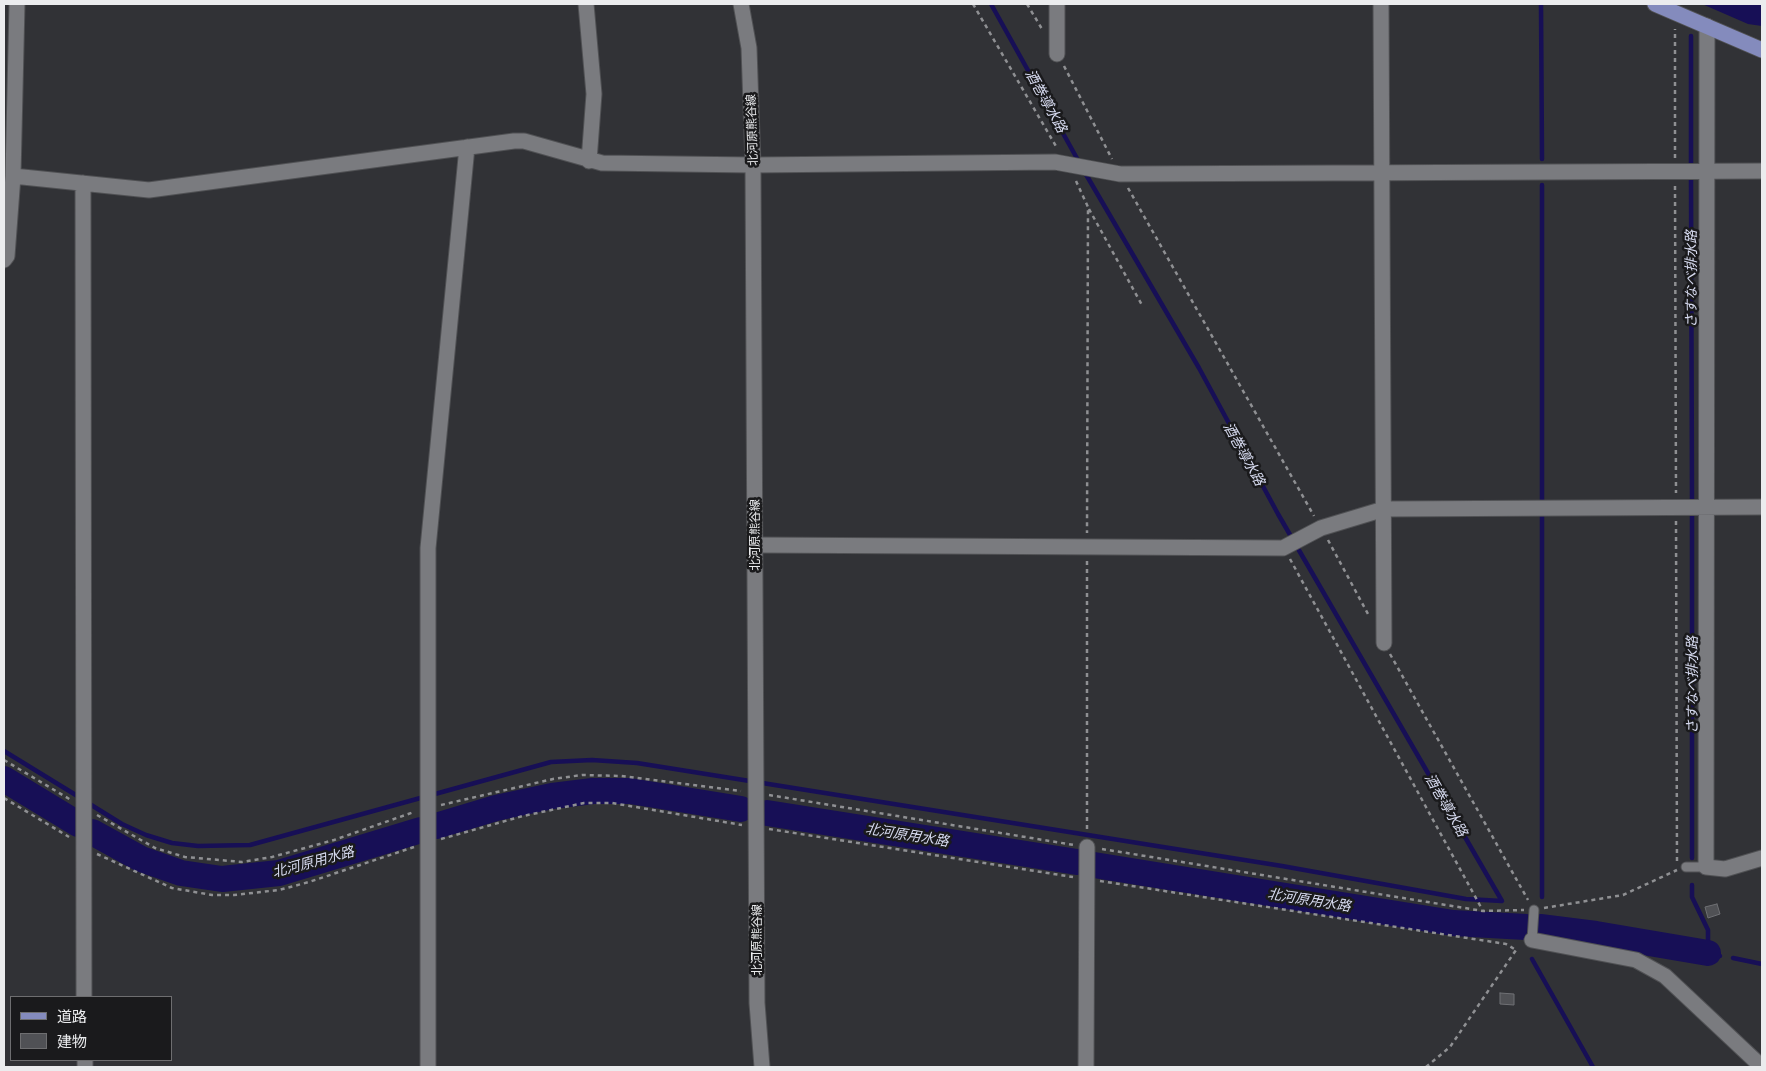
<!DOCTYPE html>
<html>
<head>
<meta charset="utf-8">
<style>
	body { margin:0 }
	#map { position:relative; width:1766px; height:1071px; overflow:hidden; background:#313236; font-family:Commissioner,"Noto Sans JP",sans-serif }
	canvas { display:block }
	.frame { position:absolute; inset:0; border:5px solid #ebecee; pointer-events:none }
	.legend { position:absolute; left:10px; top:996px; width:162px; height:65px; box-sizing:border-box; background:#1a1a1c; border:1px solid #6e6e70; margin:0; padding:6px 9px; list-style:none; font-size:15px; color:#ebecee }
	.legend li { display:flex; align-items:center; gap:10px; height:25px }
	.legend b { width:25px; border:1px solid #6e6e70 }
</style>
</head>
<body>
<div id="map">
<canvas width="1766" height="1071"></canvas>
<div class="frame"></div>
<ul class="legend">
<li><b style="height:6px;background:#848bbd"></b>道路</li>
<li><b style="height:14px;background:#505155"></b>建物</li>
</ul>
</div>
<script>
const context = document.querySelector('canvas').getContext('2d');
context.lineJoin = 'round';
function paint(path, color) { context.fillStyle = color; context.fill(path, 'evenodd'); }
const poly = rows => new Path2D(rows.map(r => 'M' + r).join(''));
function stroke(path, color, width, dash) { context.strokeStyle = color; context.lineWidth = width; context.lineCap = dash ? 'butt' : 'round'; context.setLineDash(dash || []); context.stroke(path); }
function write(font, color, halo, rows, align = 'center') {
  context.font = font + ' Commissioner,"Noto Sans JP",sans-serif'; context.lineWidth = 5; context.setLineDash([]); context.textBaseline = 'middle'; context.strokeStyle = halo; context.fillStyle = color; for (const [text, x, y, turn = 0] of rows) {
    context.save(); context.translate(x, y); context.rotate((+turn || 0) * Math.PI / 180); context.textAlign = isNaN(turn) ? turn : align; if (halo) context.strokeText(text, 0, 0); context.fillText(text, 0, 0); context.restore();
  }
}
paint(poly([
	[1702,4,1762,4,1762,26,1748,24]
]), '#170f56');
stroke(poly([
	[991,4,1079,162],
	[1541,4,1542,159],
	[1691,36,1691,163],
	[1084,171,1199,368,1278,514,1502,901],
	[1691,179,1692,499],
	[1542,185,1542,897],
	[1692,512,1692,858],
	[4,751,79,797],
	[88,803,122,824,146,835,172,843,198,846,250,845,551,762,592,760,637,763,1282,866,1466,899,1502,901],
	[1692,885,1692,897,1708,930,1708,953,1720,956],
	[1733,958,1762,964],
	[1532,959,1593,1067]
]), '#170f56', 4.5);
stroke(poly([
	[4,779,78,824],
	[767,813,1077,862],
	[436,826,496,808,552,796,593,791,630,791,741,809],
	[92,832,141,859,181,873,222,879,279,873,421,830],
	[1094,865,1453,923,1526,927],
	[1540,927,1596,934,1708,953]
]), '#170f56', 26);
const building = poly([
	[1717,904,1720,914,1708,918,1705,907,1717,904],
	[1500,993,1514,994,1514,1005,1500,1004,1500,993]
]);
paint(building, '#505155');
stroke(building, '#6f7074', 1);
const lane = poly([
	[1686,867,1706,867],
	[1532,940,1534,910]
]);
const street = poly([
	[17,4,13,176,149,190,514,141,524,141,602,163,753,165,1055,162,1120,174,1762,171],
	[586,4,594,94,589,161],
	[1381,4,1384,643],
	[1707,26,1706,867,1725,869,1762,858],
	[1057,54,1057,4],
	[83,183,84,997],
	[4,260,7,256,13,176],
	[755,545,1283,548,1321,528,1384,509,1762,507],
	[1532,940,1636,960,1665,976,1762,1067],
	[85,1060,85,1067],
	[428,1067,428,548,467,147],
	[1086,1067,1087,847]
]);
const secondary = poly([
	[741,4,749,48,753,165,757,1003,762,1067]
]);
const primary = poly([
	[1655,4,1762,50]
]);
stroke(lane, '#505154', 11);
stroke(street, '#505154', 17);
stroke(secondary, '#505154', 17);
stroke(primary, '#505154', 17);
stroke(poly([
	[973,4,1057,148],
	[1027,4,1042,29],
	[1064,66,1112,159],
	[1675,158,1675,29],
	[1076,181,1088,207,1087,533],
	[1675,186,1676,493],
	[1128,188,1314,516],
	[1089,209,1142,305],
	[1676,521,1677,861],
	[1328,540,1368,614],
	[1290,559,1483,911],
	[1087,561,1087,833],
	[1390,654,1528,900],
	[4,760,71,800],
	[769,795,1074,845],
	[4,798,69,837],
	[441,805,553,779,582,775,621,776,741,791],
	[97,815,155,848,185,857,242,862,272,857,334,840,414,812],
	[769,829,1073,877],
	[441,839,523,816,584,803,612,803,742,825],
	[1102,849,1483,911,1524,910],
	[97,854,172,888,212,895,234,895,279,890,309,882,414,847],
	[1100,881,1506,944,1516,950],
	[1544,908,1623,895,1677,870],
	[1426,1067,1450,1047,1516,950]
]), '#8f9093', 2.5, [4, 4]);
stroke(lane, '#7a7b7f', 9);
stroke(street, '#7a7b7f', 15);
stroke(secondary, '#7a7b7f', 15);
stroke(primary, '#848bbd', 15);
write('12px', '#ebecee', '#1a1a1c', [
	["北河原熊谷線",752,130,-92],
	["北河原熊谷線",755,535,-90],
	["北河原熊谷線",757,940,-90]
]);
write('italic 14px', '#d6daef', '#1a1a1c', [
	["酒巻導水路",1046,101,61],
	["さすなべ排水路",1691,279,-90],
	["酒巻導水路",1244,454,61],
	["さすなべ排水路",1692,685,-90],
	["酒巻導水路",1446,805,60],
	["北河原用水路",907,835,9],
	["北河原用水路",313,862,-15],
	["北河原用水路",1309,900,9]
]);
</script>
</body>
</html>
